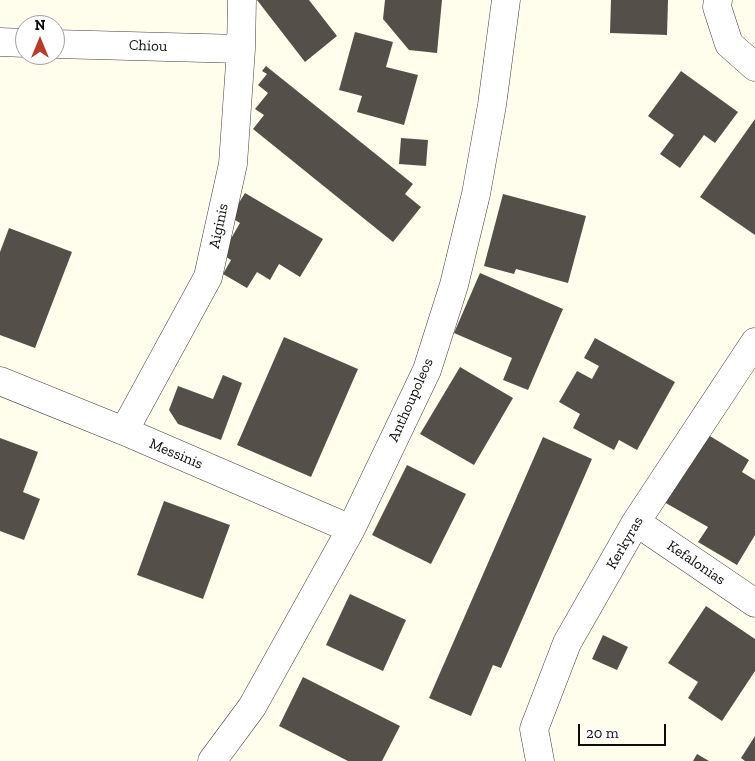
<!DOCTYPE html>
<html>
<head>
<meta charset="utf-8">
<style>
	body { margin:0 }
	#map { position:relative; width:755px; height:761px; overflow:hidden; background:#fffeec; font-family:"Zilla Slab",serif }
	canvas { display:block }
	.north { position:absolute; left:15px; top:15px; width:50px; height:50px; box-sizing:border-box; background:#fff; border:1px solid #9e9e9e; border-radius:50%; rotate:0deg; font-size:14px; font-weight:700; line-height:20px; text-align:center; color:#0c0c0c }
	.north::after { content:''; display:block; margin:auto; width:18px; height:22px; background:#b93928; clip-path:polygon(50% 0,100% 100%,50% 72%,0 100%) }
	.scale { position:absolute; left:578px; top:724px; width:88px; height:22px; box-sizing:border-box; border:2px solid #0c0c0c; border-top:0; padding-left:6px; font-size:15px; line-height:18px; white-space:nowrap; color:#0c0c0c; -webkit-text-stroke:4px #fff; paint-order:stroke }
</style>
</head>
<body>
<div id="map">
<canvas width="755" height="761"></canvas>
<div class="north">N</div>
<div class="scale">20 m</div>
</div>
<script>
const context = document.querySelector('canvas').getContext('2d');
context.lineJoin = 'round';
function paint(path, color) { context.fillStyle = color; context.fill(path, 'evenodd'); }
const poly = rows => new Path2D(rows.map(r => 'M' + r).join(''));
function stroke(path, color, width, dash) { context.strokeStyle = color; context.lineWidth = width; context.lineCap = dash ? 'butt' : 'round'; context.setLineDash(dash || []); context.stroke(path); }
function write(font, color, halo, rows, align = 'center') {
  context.font = font + ' "Zilla Slab",serif'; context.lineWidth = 5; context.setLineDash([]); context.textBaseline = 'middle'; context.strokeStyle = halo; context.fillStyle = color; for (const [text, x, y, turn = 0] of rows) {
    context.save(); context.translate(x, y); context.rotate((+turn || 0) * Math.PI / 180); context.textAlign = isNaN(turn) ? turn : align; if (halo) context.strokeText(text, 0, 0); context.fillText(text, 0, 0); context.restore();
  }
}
paint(poly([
	[257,0,309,0,337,36,305,62],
	[385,0,442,0,437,53,409,50,383,19],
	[611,0,668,0,667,35,610,33],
	[355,32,393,42,386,67,418,75,404,125,357,112,362,96,339,90],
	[266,66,413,184,405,194,421,207,393,242,253,129,264,115,255,109,268,93,258,85,267,74,262,71],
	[681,71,738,112,715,143,704,135,680,168,660,154,674,135,648,116],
	[755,119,755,235,700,197],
	[401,138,428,140,426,166,399,164],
	[245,193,323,239,300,277,279,264,270,280,257,272,247,288,223,274,231,260,222,254,240,223,230,217],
	[503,194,586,216,568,283,516,269,514,274,484,266],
	[9,228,72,252,35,348,0,335,0,252],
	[480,273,563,309,528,390,503,380,512,358,454,333],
	[284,337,358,369,311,477,237,445],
	[595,338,675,382,637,450,619,440,614,450,573,428,580,414,559,402,577,371,592,379,599,366,584,358],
	[460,367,513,398,474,465,420,434],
	[223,375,242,383,221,440,178,424,169,410,178,386,213,399],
	[705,433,749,460,742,472,755,480,755,535,737,565,698,542,708,527,664,502],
	[543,437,592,459,501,668,493,665,471,716,429,698],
	[0,438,38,452,23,492,40,499,24,540,0,531],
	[407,465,466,494,431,564,372,535],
	[164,501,230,525,203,599,137,575],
	[350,594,406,620,383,671,326,645],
	[706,606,755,639,755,671,722,721,688,698,698,682,668,663],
	[603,635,628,647,617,670,592,659],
	[303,677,400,726,382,761,348,761,279,726],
	[755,736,755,761,745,761,741,758],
	[697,754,709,761,693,761]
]), '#554f49');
const minor = poly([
	[718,0,717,7,729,44,755,67],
	[0,42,25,43],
	[55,44,241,49],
	[0,381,124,431,351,529],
	[124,431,208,277,233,164,241,49,242,0],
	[636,522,755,603],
	[212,761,252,707,351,529,427,370,454,285,476,194,492,105,506,0],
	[540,761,534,729,567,643,636,522,755,342]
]);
stroke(minor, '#3f3f3f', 29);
stroke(minor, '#fff', 28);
write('15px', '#0c0c0c', '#fff', [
	["Chiou",148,46,2],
	["Aiginis",219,226,-78],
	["Anthoupoleos",411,400,-66],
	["Messinis",176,454,23],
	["Kerkyras",625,543,-60],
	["Kefalonias",696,563,34]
]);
</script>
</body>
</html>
